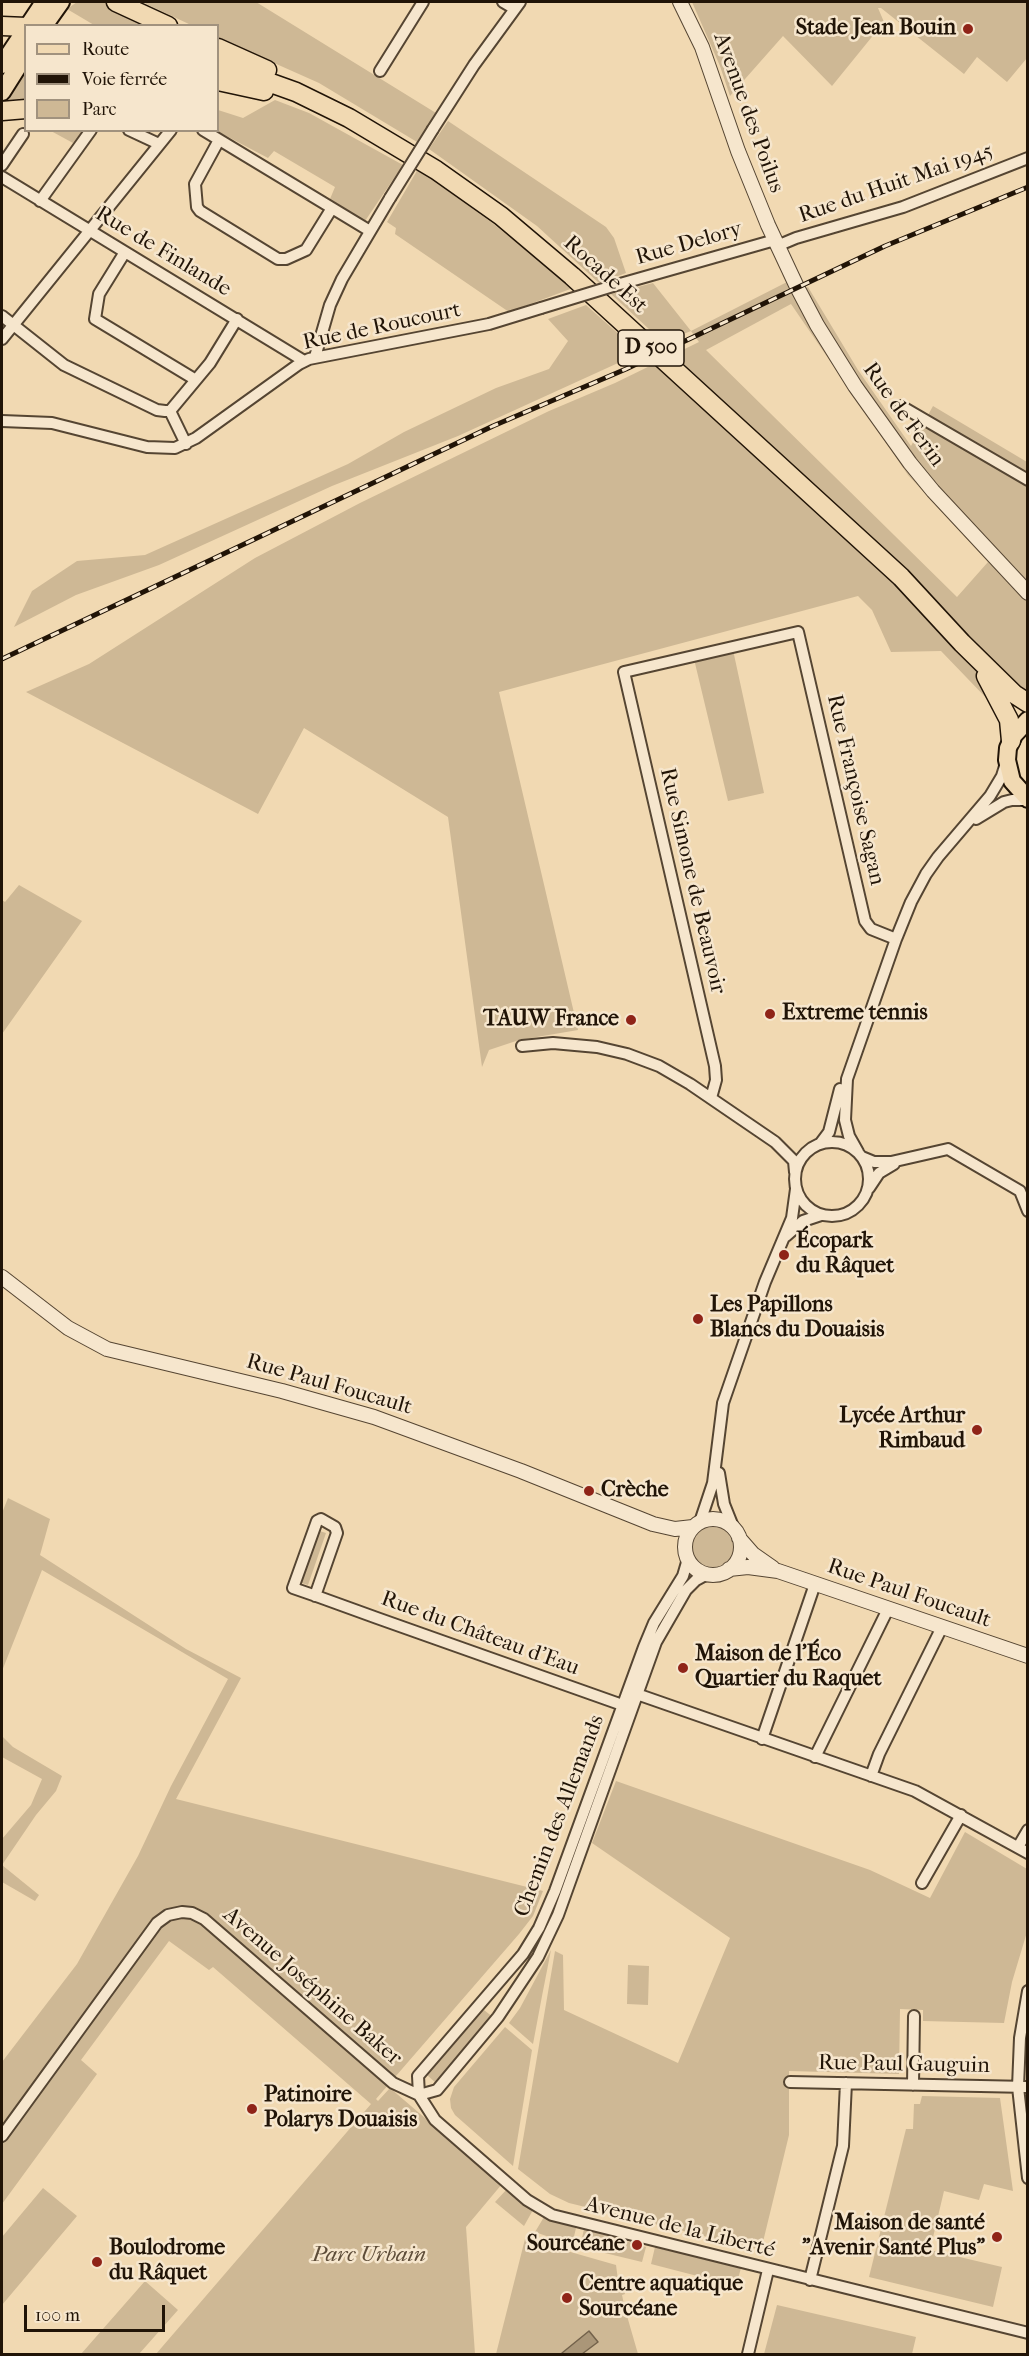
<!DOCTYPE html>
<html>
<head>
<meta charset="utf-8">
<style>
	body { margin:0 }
	#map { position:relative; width:1029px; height:2356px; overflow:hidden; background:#f1d9b2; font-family:"IM FELL French Canon",serif }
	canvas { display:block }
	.frame { position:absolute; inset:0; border:3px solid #211407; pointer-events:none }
	.legend { position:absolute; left:24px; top:24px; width:195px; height:108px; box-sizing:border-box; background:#f6e6cd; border:2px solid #a1927e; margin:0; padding:8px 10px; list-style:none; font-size:18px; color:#211407 }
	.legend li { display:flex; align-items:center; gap:12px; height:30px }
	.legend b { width:30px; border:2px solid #a1927e }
	.scale { position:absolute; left:24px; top:2305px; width:141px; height:27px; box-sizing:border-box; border:3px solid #211407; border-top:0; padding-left:8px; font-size:18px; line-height:21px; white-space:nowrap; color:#211407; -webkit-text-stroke:4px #f6e6cd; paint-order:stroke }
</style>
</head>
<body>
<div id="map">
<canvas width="1029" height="2356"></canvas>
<div class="frame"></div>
<ul class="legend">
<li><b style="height:8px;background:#f1d9b2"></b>Route</li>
<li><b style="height:8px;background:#211407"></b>Voie ferrée</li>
<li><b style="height:16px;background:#ceb895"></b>Parc</li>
</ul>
<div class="scale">100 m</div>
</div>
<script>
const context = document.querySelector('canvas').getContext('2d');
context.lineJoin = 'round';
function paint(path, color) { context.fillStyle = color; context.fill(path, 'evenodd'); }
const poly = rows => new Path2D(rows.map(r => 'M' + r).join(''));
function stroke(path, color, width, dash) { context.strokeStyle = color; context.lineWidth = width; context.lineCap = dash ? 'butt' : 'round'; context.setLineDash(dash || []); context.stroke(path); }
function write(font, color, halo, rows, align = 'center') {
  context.font = font + ' "IM FELL French Canon",serif'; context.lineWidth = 5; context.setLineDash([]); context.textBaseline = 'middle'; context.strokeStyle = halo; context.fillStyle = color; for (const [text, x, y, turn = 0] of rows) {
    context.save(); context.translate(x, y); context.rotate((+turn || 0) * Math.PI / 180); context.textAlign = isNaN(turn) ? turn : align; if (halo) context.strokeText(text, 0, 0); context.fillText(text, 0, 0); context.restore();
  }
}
paint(poly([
	[77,2,107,2,154,25,94,25,67,9],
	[142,2,256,2,436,113,417,142,319,83,218,38,218,26,191,25],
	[692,2,1027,2,1027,58,1007,82,977,57,964,74,881,8,878,8,884,22,832,86,783,36,730,96,720,66],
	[25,63,25,106,9,102,7,95],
	[275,100,309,113,403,165,365,221,330,199,335,187,274,151,268,158,217,131,218,110,243,118],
	[448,121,606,227,614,238,626,273,599,283,537,226,429,149],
	[51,131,83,130,83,131,73,143],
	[418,169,491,222,573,288,509,312,395,234,396,228,387,222],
	[787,282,793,295,808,287,858,370,911,446,933,406,1027,462,1027,690,1022,688,992,704,941,651,891,652,872,610,858,596,499,692,578,1030,519,1040,489,1050,482,1067,448,817,304,728,258,814,26,692,89,664,255,558,360,503,549,411,615,383,699,342,691,331,663,342,611,294,653,283,691,331],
	[791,304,908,475,988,562,957,597,706,350],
	[586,305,640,353,458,436,332,486,159,565,76,595,14,627,32,591,77,561,145,555,348,464,404,432,496,388,549,369,568,341,548,319],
	[733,650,764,793,728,801,694,659],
	[19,885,82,921,2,1034,2,900,5,902],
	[8,1498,50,1519,40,1555,186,1649,241,1678,176,1799,543,1891,533,1916,519,1934,376,2099,378,2101,390,2088,502,2184,466,2227,475,2354,156,2354,371,2104,213,1967,209,1970,169,1941,81,2060,97,2074,2,2204,2,2062,77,1964,138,1856,171,1786,228,1679,42,1570,2,1671,2,1513],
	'692 1547a21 21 0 1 1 42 0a21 21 0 1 1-42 0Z',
	[316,1530,326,1533,308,1585,298,1582],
	[2,1736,13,1747,62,1776,56,1791,36,1815,2,1865,39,1895,35,1901,2,1882,2,1839,31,1805,42,1779,2,1757],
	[616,1781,870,1870,930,1898,965,1832,1027,1869,1027,1932,1012,1982,1004,2023,923,2021,923,2010,900,2009,899,2074,789,2071,789,2135,761,2250,569,2203,550,2194,518,2169,555,1951,563,1955,564,2010,678,2063,730,1938,592,1843],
	[551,1950,542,1996,533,2044,509,2023,520,2008],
	[628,1965,649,1966,648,2005,627,2004],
	[484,2010,494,2018,437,2084,427,2075],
	[505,2027,532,2050,513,2166,455,2115,451,2108,450,2099,454,2087],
	[922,2096,1000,2098,1013,2191,984,2184,979,2200,944,2191,930,2250,1002,2267,993,2307,869,2277,906,2129,913,2129,914,2104,920,2104],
	[43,2188,77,2216,2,2305,2,2237],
	[507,2189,533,2210,524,2226,495,2202],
	[544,2217,576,2228,572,2245,535,2232],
	[584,2229,646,2247,642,2262,580,2247],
	[525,2239,616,2265,618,2280,621,2280,625,2294,622,2295,625,2309,638,2354,496,2354],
	[655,2247,741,2268,736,2286,651,2264],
	[145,2281,178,2310,139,2354,81,2354],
	[777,2305,916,2337,912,2354,764,2354]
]), '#ceb895');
const water = poly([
	[589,2331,598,2342,582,2354,563,2354,562,2353,589,2331]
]);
paint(water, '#aa9678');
stroke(water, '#73624b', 1.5);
const minor = poly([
	[503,2,515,9],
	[380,71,423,2],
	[433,129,474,65,520,2],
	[129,130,159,144],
	[203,130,370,231],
	[219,140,195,184,197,207,200,211,278,259,286,259,306,250,332,208],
	[2,165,23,134],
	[2,177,304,361],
	[40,201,91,130],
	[777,246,796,238,903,207,1028,158],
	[125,252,99,294,95,319,196,380],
	[613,286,775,240],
	[2,316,64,365,157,410,165,411,170,411,210,363,237,319],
	[2,339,171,130],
	[315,357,330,305,342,279,390,198],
	[901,406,1028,480],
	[170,411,186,444],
	[2,421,52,423,147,447,175,448,196,438,299,364,309,359,489,324,541,308],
	[976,819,1004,802,1012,800,1028,800],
	[522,1046,553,1043,597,1047,627,1054,659,1066,690,1084,775,1142,794,1161,795,1172],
	[711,1098,716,1080,715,1066,624,672,798,632,865,921,871,929,896,939],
	'795 1179a37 37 0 1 1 74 0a37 37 0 1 1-74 0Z',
	[820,1144,829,1132,840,1089],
	[858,1152,849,1136,845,1120,847,1079,896,939,911,902,926,874,938,857,990,796,1002,776,1006,763],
	[862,1157,874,1162,891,1162,948,1149,1020,1191,1028,1211],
	[869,1188,879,1173,894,1164],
	[786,1236,803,1221,821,1215],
	[719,1473,724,1504,734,1529],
	[700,1522,713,1483,723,1403,765,1282,792,1218,796,1189],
	[688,1559,683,1576,654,1623,644,1647,555,1891,539,1928,523,1954,418,2076,419,2095,435,2120,527,2200,552,2215,1028,2333],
	[315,1596,337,1533,335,1527,321,1519,317,1521,293,1588,319,1597,377,1618,628,1707],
	[631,1692,915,1791,1028,1853],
	[762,1739,815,1584],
	[815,1757,888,1609],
	[871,1776,879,1754,942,1627],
	[1018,1847,1028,1830],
	[922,1883,961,1815],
	[1028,1991,1020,2038,1018,2087,1028,2178],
	[790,2082,1028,2087],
	[913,2085,914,2016],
	[419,2095,437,2090,498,2017,538,1957,558,1915,656,1642,686,1590,696,1580,707,1574],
	[2,2136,157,1923,168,1915,182,1912,192,1913,204,1919,393,2083,419,2095],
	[810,2280,843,2146,846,2083],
	[748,2354,768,2270]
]);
const tertiary = poly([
	[680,2,702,47,738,151,768,225,797,287,817,325,855,386,910,463,933,491,1028,593],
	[2,1277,68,1328,107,1349,282,1391,374,1417,521,1471,653,1524,675,1529,693,1527],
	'685 1547a28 28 0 1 1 56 0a28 28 0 1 1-56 0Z',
	[739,1538,753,1554,773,1568],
	[729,1569,748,1567,778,1571,1028,1656]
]);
const primary = poly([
	[28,26,44,2],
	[44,26,61,2],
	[2,65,26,29],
	[2,92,26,54],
	[1028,720,1014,735,1008,748,1007,760,1012,781,1028,799]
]);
const trunk = poly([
	[116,2,168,26],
	[2,26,26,27],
	[218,48,267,70],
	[218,64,296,92,349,118,436,170,501,216,572,276,901,577,962,643,1014,694,1028,703],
	[218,81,264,91],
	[2,111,26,109],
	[986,676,1009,720,1011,741]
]);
stroke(minor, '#554532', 14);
stroke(tertiary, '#554532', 16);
stroke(primary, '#211407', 20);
stroke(trunk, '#211407', 21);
stroke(minor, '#f6e6cd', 10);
stroke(tertiary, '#f6e6cd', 14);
stroke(primary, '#f1d9b2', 16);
stroke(trunk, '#f1d9b2', 18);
const rail = poly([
	[2,659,493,426,626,369,885,246,1028,187]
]);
stroke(rail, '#211407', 5);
stroke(rail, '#f6e6cd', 3, [9]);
const minorBridge = poly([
	[390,198,433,129],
	[541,308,613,286]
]);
stroke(minorBridge, '#554532', 14, []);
stroke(minorBridge, '#f6e6cd', 10);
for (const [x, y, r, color] of [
	[968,29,6,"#8f2418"],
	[770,1014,6,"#8f2418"],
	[631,1020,6,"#8f2418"],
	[784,1255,6,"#8f2418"],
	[698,1319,6,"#8f2418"],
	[977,1430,6,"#8f2418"],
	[589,1491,6,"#8f2418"],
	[683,1668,6,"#8f2418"],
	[252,2109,6,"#8f2418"],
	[997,2237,6,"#8f2418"],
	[637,2245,6,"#8f2418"],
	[97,2262,6,"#8f2418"],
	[567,2298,6,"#8f2418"]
]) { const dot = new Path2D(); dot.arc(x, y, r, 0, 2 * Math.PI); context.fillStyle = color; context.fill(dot); stroke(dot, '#f6e6cd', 2); }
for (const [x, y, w] of [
	[651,348,66]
]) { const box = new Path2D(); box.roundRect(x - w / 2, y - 18, w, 36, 4.5); context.fillStyle = '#f6e6cd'; context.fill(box); stroke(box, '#211407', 1.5); }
write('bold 21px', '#211407', null, [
	["D 500",651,348]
]);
write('bold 22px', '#211407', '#f6e6cd', [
	["Stade Jean Bouin",956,29,"right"],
	["Extreme tennis",782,1014],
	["TAUW France",619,1020,"right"],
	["Écopark",796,1242],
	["du Râquet",796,1267],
	["Les Papillons",710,1306],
	["Blancs du Douaisis",710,1331],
	["Lycée Arthur",965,1417,"right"],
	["Rimbaud",965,1442,"right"],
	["Crèche",601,1491],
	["Maison de l'Éco",695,1655],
	["Quartier du Raquet",695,1680],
	["Patinoire",264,2096],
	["Polarys Douaisis",264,2121],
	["Maison de santé",985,2224,"right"],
	["\"Avenir Santé Plus\"",985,2249,"right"],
	["Sourcéane",625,2245,"right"],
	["Boulodrome",109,2249],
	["du Râquet",109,2274],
	["Centre aquatique",579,2285],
	["Sourcéane",579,2310]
], 'left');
write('22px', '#211407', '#f6e6cd', [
	["Avenue des Poilus",748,113,70],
	["Rue du Huit Mai 1945",896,184,-19],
	["Rue Delory",689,244,-16],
	["Rue de Finlande",163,252,31],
	["Rocade Est",605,275,42],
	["Rue de Roucourt",382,327,-12],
	["Rue de Ferin",903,415,54],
	["Rue Françoise Sagan",855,790,77],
	["Rue Simone de Beauvoir",692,881,77],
	["Rue Paul Foucault",329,1385,16],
	["Rue Paul Foucault",909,1594,19],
	["Rue du Château d'Eau",480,1634,20],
	["Chemin des Allemands",560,1816,-69],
	["Avenue Joséphine Baker",312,1987,41],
	["Rue Paul Gauguin",904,2065,1],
	["Avenue de la Liberté",680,2228,14]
]);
write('italic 22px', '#5e4d39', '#f6e6cd', [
	["Parc Urbain",369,2256]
]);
</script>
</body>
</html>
